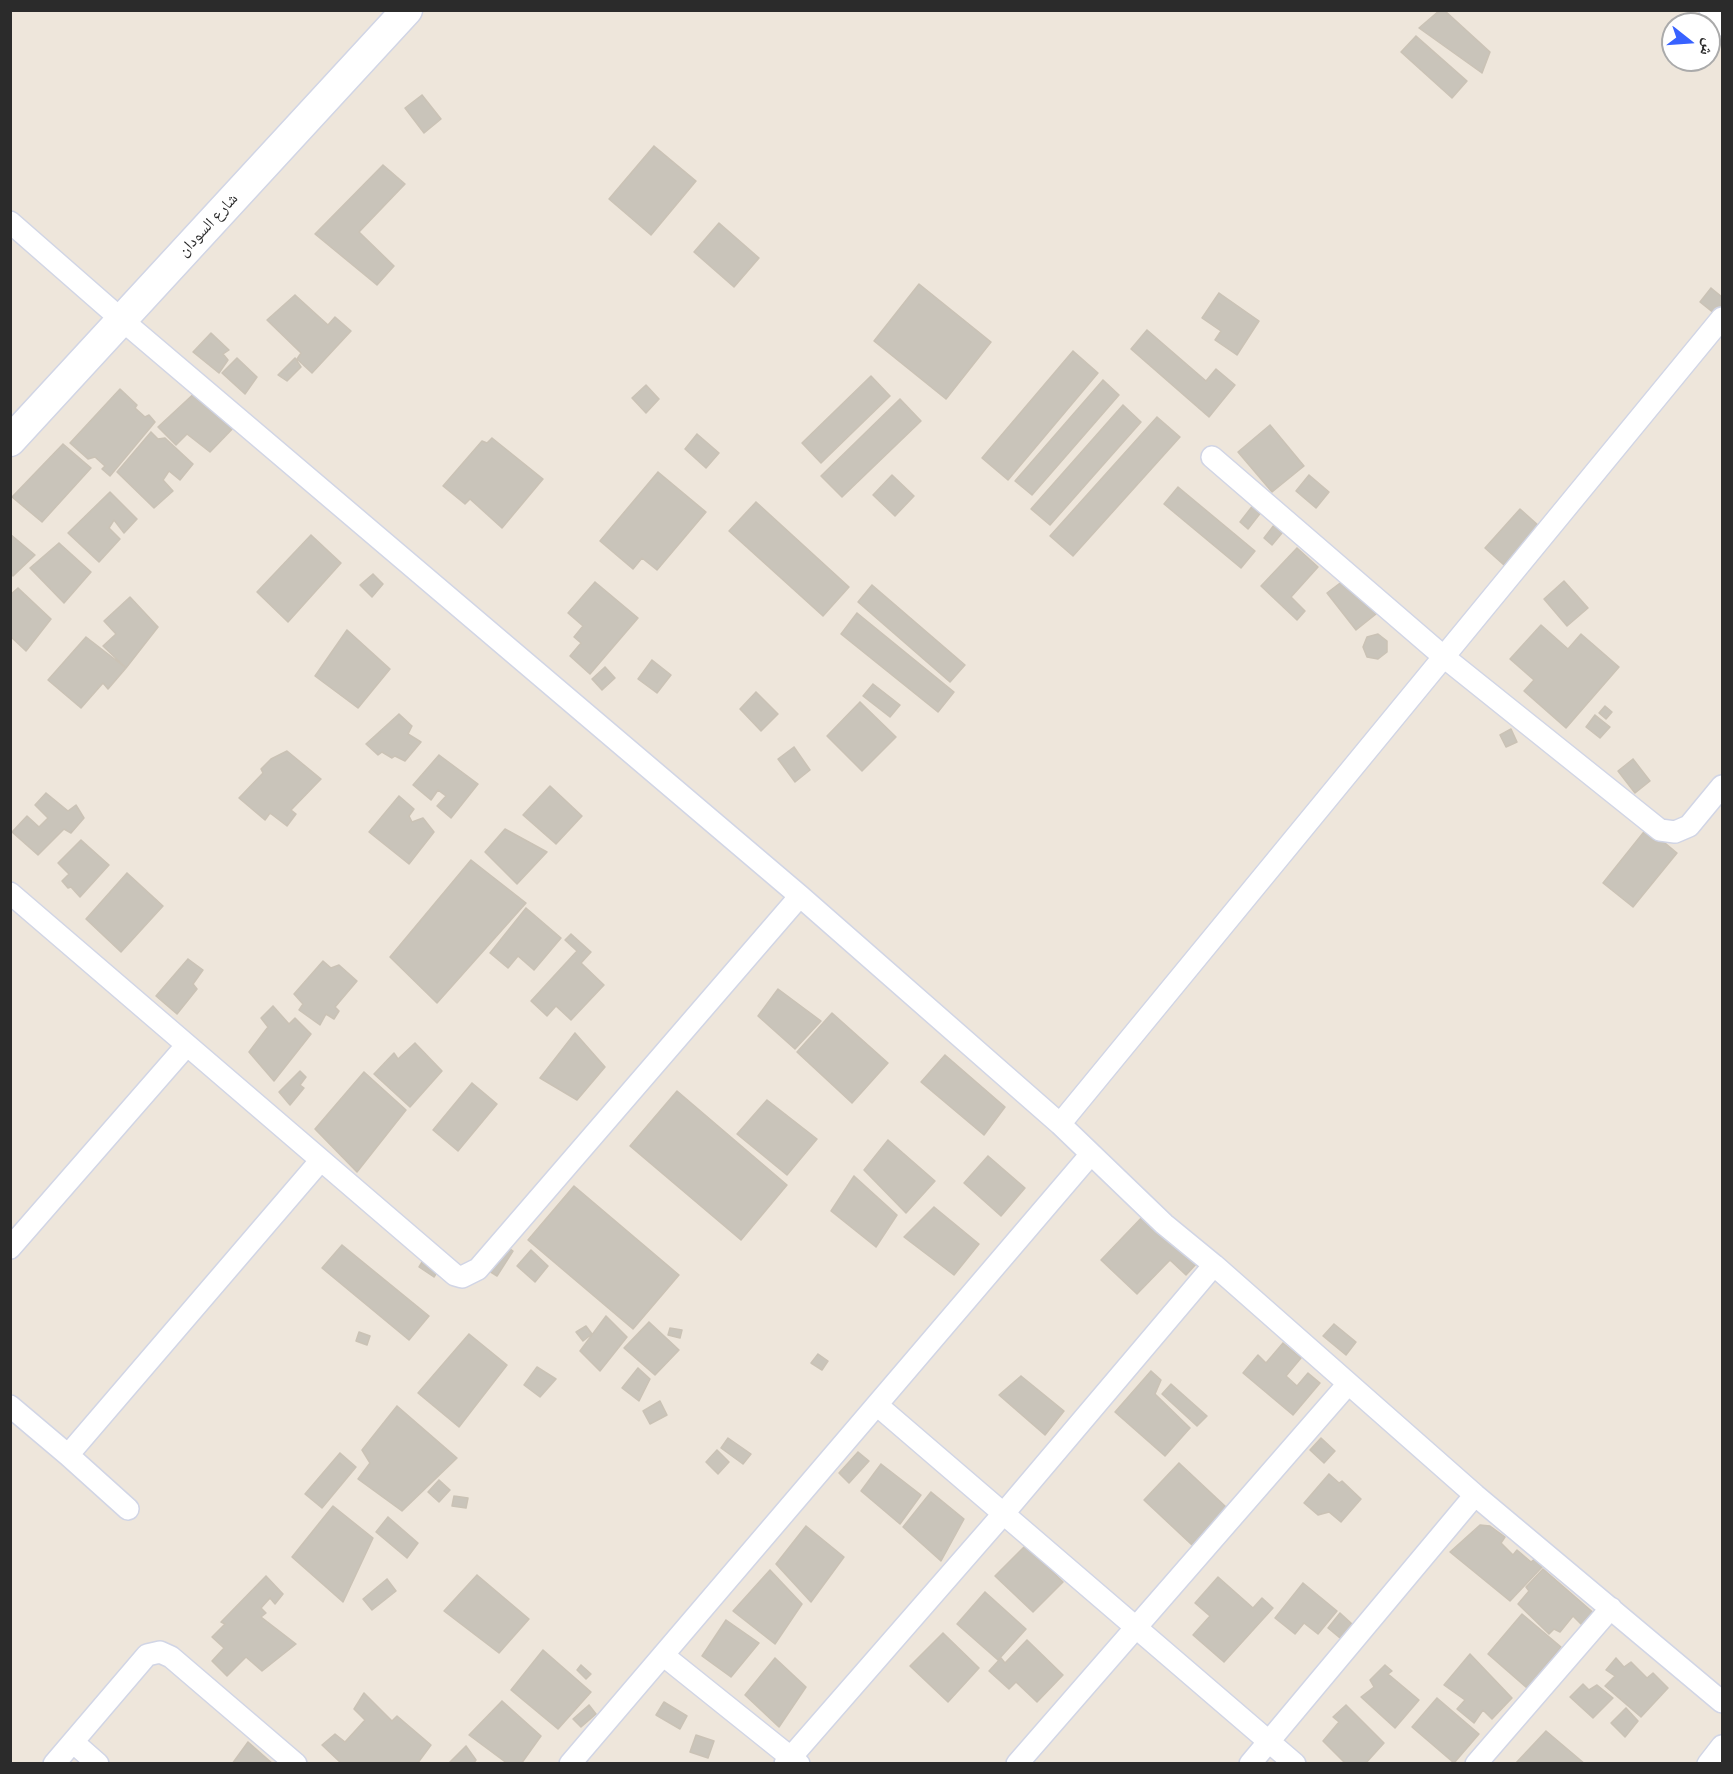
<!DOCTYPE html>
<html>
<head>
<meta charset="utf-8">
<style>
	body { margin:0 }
	#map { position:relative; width:1733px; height:1774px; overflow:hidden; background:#eee6db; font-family:Overpass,"Noto Naskh Arabic",sans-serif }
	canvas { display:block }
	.frame { position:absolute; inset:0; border:12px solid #2b2b2b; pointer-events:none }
	.north { position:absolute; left:1661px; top:12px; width:60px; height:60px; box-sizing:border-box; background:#fff; border:2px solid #aaa; border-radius:50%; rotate:107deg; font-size:16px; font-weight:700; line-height:24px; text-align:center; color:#2b2b2b }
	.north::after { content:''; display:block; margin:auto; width:21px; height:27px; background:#3862ff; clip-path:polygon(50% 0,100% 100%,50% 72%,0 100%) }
</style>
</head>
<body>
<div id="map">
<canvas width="1733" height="1774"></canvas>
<div class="frame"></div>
<div class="north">ش</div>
</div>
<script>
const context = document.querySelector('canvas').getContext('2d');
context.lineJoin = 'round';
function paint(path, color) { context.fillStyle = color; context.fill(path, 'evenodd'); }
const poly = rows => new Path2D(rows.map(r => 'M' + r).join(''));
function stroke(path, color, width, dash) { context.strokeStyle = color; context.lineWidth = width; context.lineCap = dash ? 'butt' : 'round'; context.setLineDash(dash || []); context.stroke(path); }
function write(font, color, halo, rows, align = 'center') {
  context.font = font + ' Overpass,"Noto Naskh Arabic",sans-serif'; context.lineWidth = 5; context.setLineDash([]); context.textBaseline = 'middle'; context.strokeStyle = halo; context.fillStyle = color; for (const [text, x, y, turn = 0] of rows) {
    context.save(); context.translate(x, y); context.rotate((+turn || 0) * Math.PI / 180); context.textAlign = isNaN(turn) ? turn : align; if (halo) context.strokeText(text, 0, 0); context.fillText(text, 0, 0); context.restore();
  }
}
const building = poly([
	[1440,10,1444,10,1490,52,1482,73,1419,28,1440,10],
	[1416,36,1467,81,1452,98,1401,52,1416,36],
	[422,95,441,119,424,133,405,108,422,95],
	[654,146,696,181,651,235,609,199,654,146],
	[383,165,405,184,359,232,394,266,377,285,315,234,383,165],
	[719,223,759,258,734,287,694,252,719,223],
	[919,284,991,342,946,399,874,341,919,284],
	[1711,288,1722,297,1722,305,1715,314,1700,302,1711,288],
	[1219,293,1259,321,1237,355,1215,340,1221,331,1202,318,1219,293],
	[295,295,328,325,335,317,351,331,312,373,297,359,301,353,267,320,295,295],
	[1147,330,1206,381,1216,369,1235,385,1209,417,1131,349,1147,330],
	[211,333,229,350,223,354,228,360,219,373,193,352,211,333],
	[1073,351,1098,373,1008,480,982,458,1073,351],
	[237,358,257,377,245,394,222,373,237,358],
	[295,358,301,367,287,381,278,375,295,358],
	[871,376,890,396,821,463,802,443,871,376],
	[1103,380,1119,395,1032,495,1015,481,1103,380],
	[646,385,659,399,646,413,632,398,646,385],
	[120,389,137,405,135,408,145,417,149,415,155,422,110,476,102,469,105,466,95,457,88,459,70,443,120,389],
	[199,389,239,422,210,452,187,434,176,445,158,427,199,389],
	[900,399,921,421,842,497,821,476,900,399],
	[1123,405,1141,422,1050,525,1031,509,1123,405],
	[1157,417,1180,437,1073,556,1050,536,1157,417],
	[1270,425,1304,466,1272,492,1238,452,1270,425],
	[151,432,158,439,165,438,193,464,180,480,169,471,163,480,173,491,154,508,117,472,151,432],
	[697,434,719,453,706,468,685,449,697,434],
	[492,438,543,479,502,528,470,499,465,504,443,486,482,441,487,443,492,438],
	[63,444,91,468,42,522,12,497,63,444],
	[658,472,706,512,657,570,642,558,633,569,600,541,658,472],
	[892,475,914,496,895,516,873,495,892,475],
	[1309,475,1329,492,1316,508,1296,491,1309,475],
	[1178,487,1255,551,1241,568,1164,504,1178,487],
	[110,492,137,519,124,533,114,520,109,528,120,539,99,562,68,533,110,492],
	[756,502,849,587,823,616,729,531,756,502],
	[1254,504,1262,511,1248,529,1240,522,1254,504],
	[1520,509,1539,526,1504,565,1485,548,1520,509],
	[1278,520,1287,527,1272,545,1264,538,1278,520],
	[10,534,35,555,13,576,10,573,10,534],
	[311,535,341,563,288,622,257,592,311,535],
	[59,543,91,572,64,603,30,568,59,543],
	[1297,548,1318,567,1291,597,1305,611,1297,620,1261,586,1297,548],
	[373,574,383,584,372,597,360,585,373,574],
	[1348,577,1376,614,1356,630,1327,593,1348,577],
	[1564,581,1588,608,1567,626,1544,599,1564,581],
	[595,582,638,618,590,674,570,656,581,643,574,637,583,626,568,613,595,582],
	[872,585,965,665,950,682,858,602,872,585],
	[18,588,51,619,26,651,10,636,10,595,18,588],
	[130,597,158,627,126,668,103,646,116,634,104,621,130,597],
	[857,613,954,692,938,712,841,634,857,613],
	[1541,625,1568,649,1581,634,1619,667,1566,728,1524,691,1534,680,1510,659,1541,625],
	[347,630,390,669,358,708,315,676,347,630],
	[1378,634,1387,641,1387,652,1378,659,1367,657,1363,647,1367,637,1378,634],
	[86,637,126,668,108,689,103,683,81,708,48,680,86,637],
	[652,660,671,675,657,693,638,679,652,660],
	[605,667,615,678,602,690,592,679,605,667],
	[873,684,900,705,890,717,863,696,873,684],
	[756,692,778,714,761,731,740,709,756,692],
	[860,702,896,737,862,771,827,736,860,702],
	[1605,706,1612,712,1606,719,1599,713,1605,706],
	[399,714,412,726,408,734,421,742,405,761,395,756,392,758,382,752,378,755,366,744,399,714],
	[1595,715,1610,727,1600,738,1586,727,1595,715],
	[1511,729,1517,742,1506,747,1500,735,1511,729],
	[794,747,810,770,795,782,778,759,794,747],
	[287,751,321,779,291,810,296,814,287,826,270,813,265,820,239,798,263,773,261,769,271,759,287,751],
	[439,755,478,784,451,818,437,806,446,796,438,790,431,800,413,785,439,755],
	[1633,759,1650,781,1635,793,1618,771,1633,759],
	[550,786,582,816,556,844,523,815,550,786],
	[46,793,68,811,76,805,84,818,71,833,64,829,38,855,12,832,27,816,39,827,48,818,35,805,46,793],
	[399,796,414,809,409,816,412,822,423,818,434,832,409,864,369,832,399,796],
	[1647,828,1677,853,1633,907,1603,883,1647,828],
	[505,829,547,852,517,884,485,852,505,829],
	[81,840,109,865,80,897,71,887,68,888,62,881,69,874,58,863,81,840],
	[471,860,526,903,437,1003,390,957,471,860],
	[127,873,163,906,121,952,86,919,127,873],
	[526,908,561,938,534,970,518,956,508,968,490,953,526,908],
	[571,934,591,952,581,963,604,985,571,1020,556,1006,547,1016,531,1001,577,951,565,940,571,934],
	[188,959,203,970,193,984,197,989,177,1014,156,996,188,959],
	[323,961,331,968,339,965,357,981,335,1007,339,1011,334,1019,326,1014,320,1025,299,1010,303,1004,294,994,323,961],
	[778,989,821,1021,795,1049,758,1016,778,989],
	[273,1006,289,1024,295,1018,311,1034,274,1081,249,1052,268,1027,261,1018,273,1006],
	[832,1013,888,1063,852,1103,797,1052,832,1013],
	[575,1033,605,1067,577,1100,540,1078,575,1033],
	[415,1043,442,1071,410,1107,374,1074,394,1053,398,1059,415,1043],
	[945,1055,1005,1107,984,1135,921,1082,945,1055],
	[300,1071,306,1077,300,1085,304,1088,290,1105,279,1092,300,1071],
	[364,1072,406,1110,357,1172,315,1129,364,1072],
	[472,1083,497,1104,458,1151,433,1130,472,1083],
	[677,1091,787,1185,741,1240,630,1146,677,1091],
	[767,1100,817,1139,787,1175,737,1134,767,1100],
	[888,1140,935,1181,906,1213,864,1170,888,1140],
	[988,1156,1025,1188,1001,1216,964,1183,988,1156],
	[854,1176,897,1215,876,1247,831,1211,854,1176],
	[574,1186,679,1275,633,1329,528,1240,574,1186],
	[934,1207,979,1244,954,1275,904,1237,934,1207],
	[1147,1212,1198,1262,1186,1275,1170,1260,1137,1294,1101,1260,1147,1212],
	[503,1244,513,1251,497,1276,486,1269,503,1244],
	[342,1245,429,1316,409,1340,322,1268,342,1245],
	[531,1250,548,1266,535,1282,517,1266,531,1250],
	[424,1259,439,1269,434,1277,419,1267,424,1259],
	[606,1316,627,1337,600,1371,580,1351,606,1316],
	[649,1322,679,1350,655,1375,624,1348,649,1322],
	[1334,1324,1356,1342,1346,1355,1323,1336,1334,1324],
	[586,1326,592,1334,583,1341,576,1332,586,1326],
	[670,1328,682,1330,680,1338,668,1335,670,1328],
	[359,1332,370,1336,367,1345,356,1341,359,1332],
	[469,1334,507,1365,459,1427,418,1393,469,1334],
	[1283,1343,1301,1358,1286,1376,1297,1386,1308,1373,1320,1383,1293,1415,1243,1373,1258,1355,1266,1363,1283,1343],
	[818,1354,828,1361,822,1370,811,1363,818,1354],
	[537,1367,556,1379,540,1397,524,1385,537,1367],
	[638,1368,650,1379,639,1401,622,1388,638,1368],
	[1151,1371,1161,1380,1155,1394,1190,1428,1165,1456,1115,1412,1151,1371],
	[1021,1376,1064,1411,1045,1435,999,1395,1021,1376],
	[1171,1384,1207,1416,1197,1426,1162,1394,1171,1384],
	[660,1401,667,1415,650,1424,643,1411,660,1401],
	[397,1406,457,1458,402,1511,358,1479,370,1463,362,1450,397,1406],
	[728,1438,751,1454,743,1464,721,1448,728,1438],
	[1321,1438,1335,1451,1324,1463,1310,1450,1321,1438],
	[717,1450,729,1462,718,1474,706,1462,717,1450],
	[858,1452,869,1461,849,1483,839,1473,858,1452],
	[340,1453,356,1467,322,1508,305,1494,340,1453],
	[1179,1463,1226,1507,1192,1545,1144,1500,1179,1463],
	[881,1464,921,1495,900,1524,861,1491,881,1464],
	[1329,1474,1339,1483,1342,1481,1361,1499,1341,1522,1329,1512,1318,1515,1304,1503,1329,1474],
	[439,1480,450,1490,439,1502,428,1492,439,1480],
	[931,1492,964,1519,941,1561,903,1527,931,1492],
	[454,1496,468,1498,466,1508,452,1506,454,1496],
	[333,1506,373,1538,343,1602,292,1557,333,1506],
	[388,1517,418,1543,407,1558,376,1532,388,1517],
	[1480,1525,1490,1526,1505,1537,1501,1543,1513,1555,1517,1550,1531,1562,1536,1558,1543,1566,1510,1601,1450,1552,1480,1525],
	[806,1526,844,1557,811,1602,776,1564,806,1526],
	[1026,1545,1063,1582,1033,1612,995,1576,1026,1545],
	[1543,1569,1596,1615,1584,1627,1573,1616,1560,1632,1554,1629,1549,1634,1518,1604,1529,1591,1526,1587,1543,1569],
	[770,1570,802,1604,775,1644,733,1611,770,1570],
	[477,1575,529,1619,499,1653,444,1611,477,1575],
	[266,1576,283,1594,275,1604,270,1598,261,1608,266,1613,261,1617,296,1644,262,1671,246,1657,227,1676,212,1661,224,1648,212,1637,225,1624,221,1622,266,1576],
	[1218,1577,1253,1608,1262,1598,1273,1608,1224,1662,1193,1635,1210,1616,1195,1603,1218,1577],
	[387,1579,396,1591,372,1610,363,1599,387,1579],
	[1303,1583,1337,1611,1318,1634,1304,1623,1295,1634,1275,1618,1303,1583],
	[985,1592,1026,1629,998,1660,957,1624,985,1592],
	[1340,1613,1352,1624,1340,1638,1328,1628,1340,1613],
	[1522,1614,1561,1647,1527,1688,1488,1654,1522,1614],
	[726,1620,759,1643,731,1677,702,1656,726,1620],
	[943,1633,979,1668,948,1702,910,1666,943,1633],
	[1027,1640,1063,1675,1037,1702,1016,1682,1009,1689,989,1671,1001,1658,1005,1663,1027,1640],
	[543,1650,591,1692,558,1729,511,1690,543,1650],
	[1470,1654,1512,1698,1492,1719,1483,1710,1474,1723,1457,1709,1465,1700,1444,1685,1470,1654],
	[775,1658,806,1687,779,1727,745,1695,775,1658],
	[1616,1658,1624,1667,1631,1662,1647,1678,1653,1673,1668,1688,1641,1717,1605,1686,1615,1676,1606,1670,1616,1658],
	[581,1665,591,1674,586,1679,577,1670,581,1665],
	[1385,1665,1392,1671,1388,1674,1419,1700,1395,1728,1361,1697,1374,1687,1370,1680,1385,1665],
	[1583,1684,1589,1690,1597,1685,1613,1698,1593,1718,1570,1697,1583,1684],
	[364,1693,392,1721,397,1716,431,1745,417,1764,342,1764,322,1745,335,1734,345,1742,365,1720,354,1709,364,1693],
	[1437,1698,1479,1734,1454,1763,1412,1727,1437,1698],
	[502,1701,541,1736,521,1764,508,1764,469,1735,502,1701],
	[664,1702,687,1716,680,1729,656,1715,664,1702],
	[589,1705,596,1714,581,1727,573,1719,589,1705],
	[1346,1705,1384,1743,1365,1764,1346,1764,1323,1741,1339,1722,1333,1717,1346,1705],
	[1626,1708,1638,1721,1625,1737,1611,1723,1626,1708],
	[1546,1731,1585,1764,1515,1764,1546,1731],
	[696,1735,714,1741,708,1758,690,1752,696,1735],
	[248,1742,273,1764,232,1764,248,1742],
	[466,1746,476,1760,473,1764,448,1764,466,1746]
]);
paint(building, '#c9c4ba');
stroke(building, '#cac2b5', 1.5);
const street = poly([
	[1710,10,1722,25],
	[10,222,122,320,800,896,1060,1124,1164,1224,1214,1265,1475,1495,1722,1702],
	[1212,457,1444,657,1660,830,1675,832,1689,826,1722,786],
	[10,893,455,1275,462,1277,478,1269,800,896],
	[1060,1124,1722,318],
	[10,1248,187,1045],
	[877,1405,1295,1764],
	[10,1406,68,1455,321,1160],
	[68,1455,128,1509],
	[663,1655,799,1764],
	[73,1742,98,1764],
	[54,1764,147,1655,160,1652,171,1657,296,1764],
	[570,1764,1091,1154],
	[785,1764,1004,1513,1214,1265],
	[1017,1764,1348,1384],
	[1250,1764,1475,1495],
	[1476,1764,1611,1608],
	[1708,1764,1722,1746]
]);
const secondary = poly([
	[10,441,407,10]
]);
stroke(street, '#d1d5e5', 24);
stroke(secondary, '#d1d5e5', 33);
stroke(street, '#fff', 21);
stroke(secondary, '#fff', 30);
write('16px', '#2b2b2b', '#fff', [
	["شارع السودان",209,226,-47]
]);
</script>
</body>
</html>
